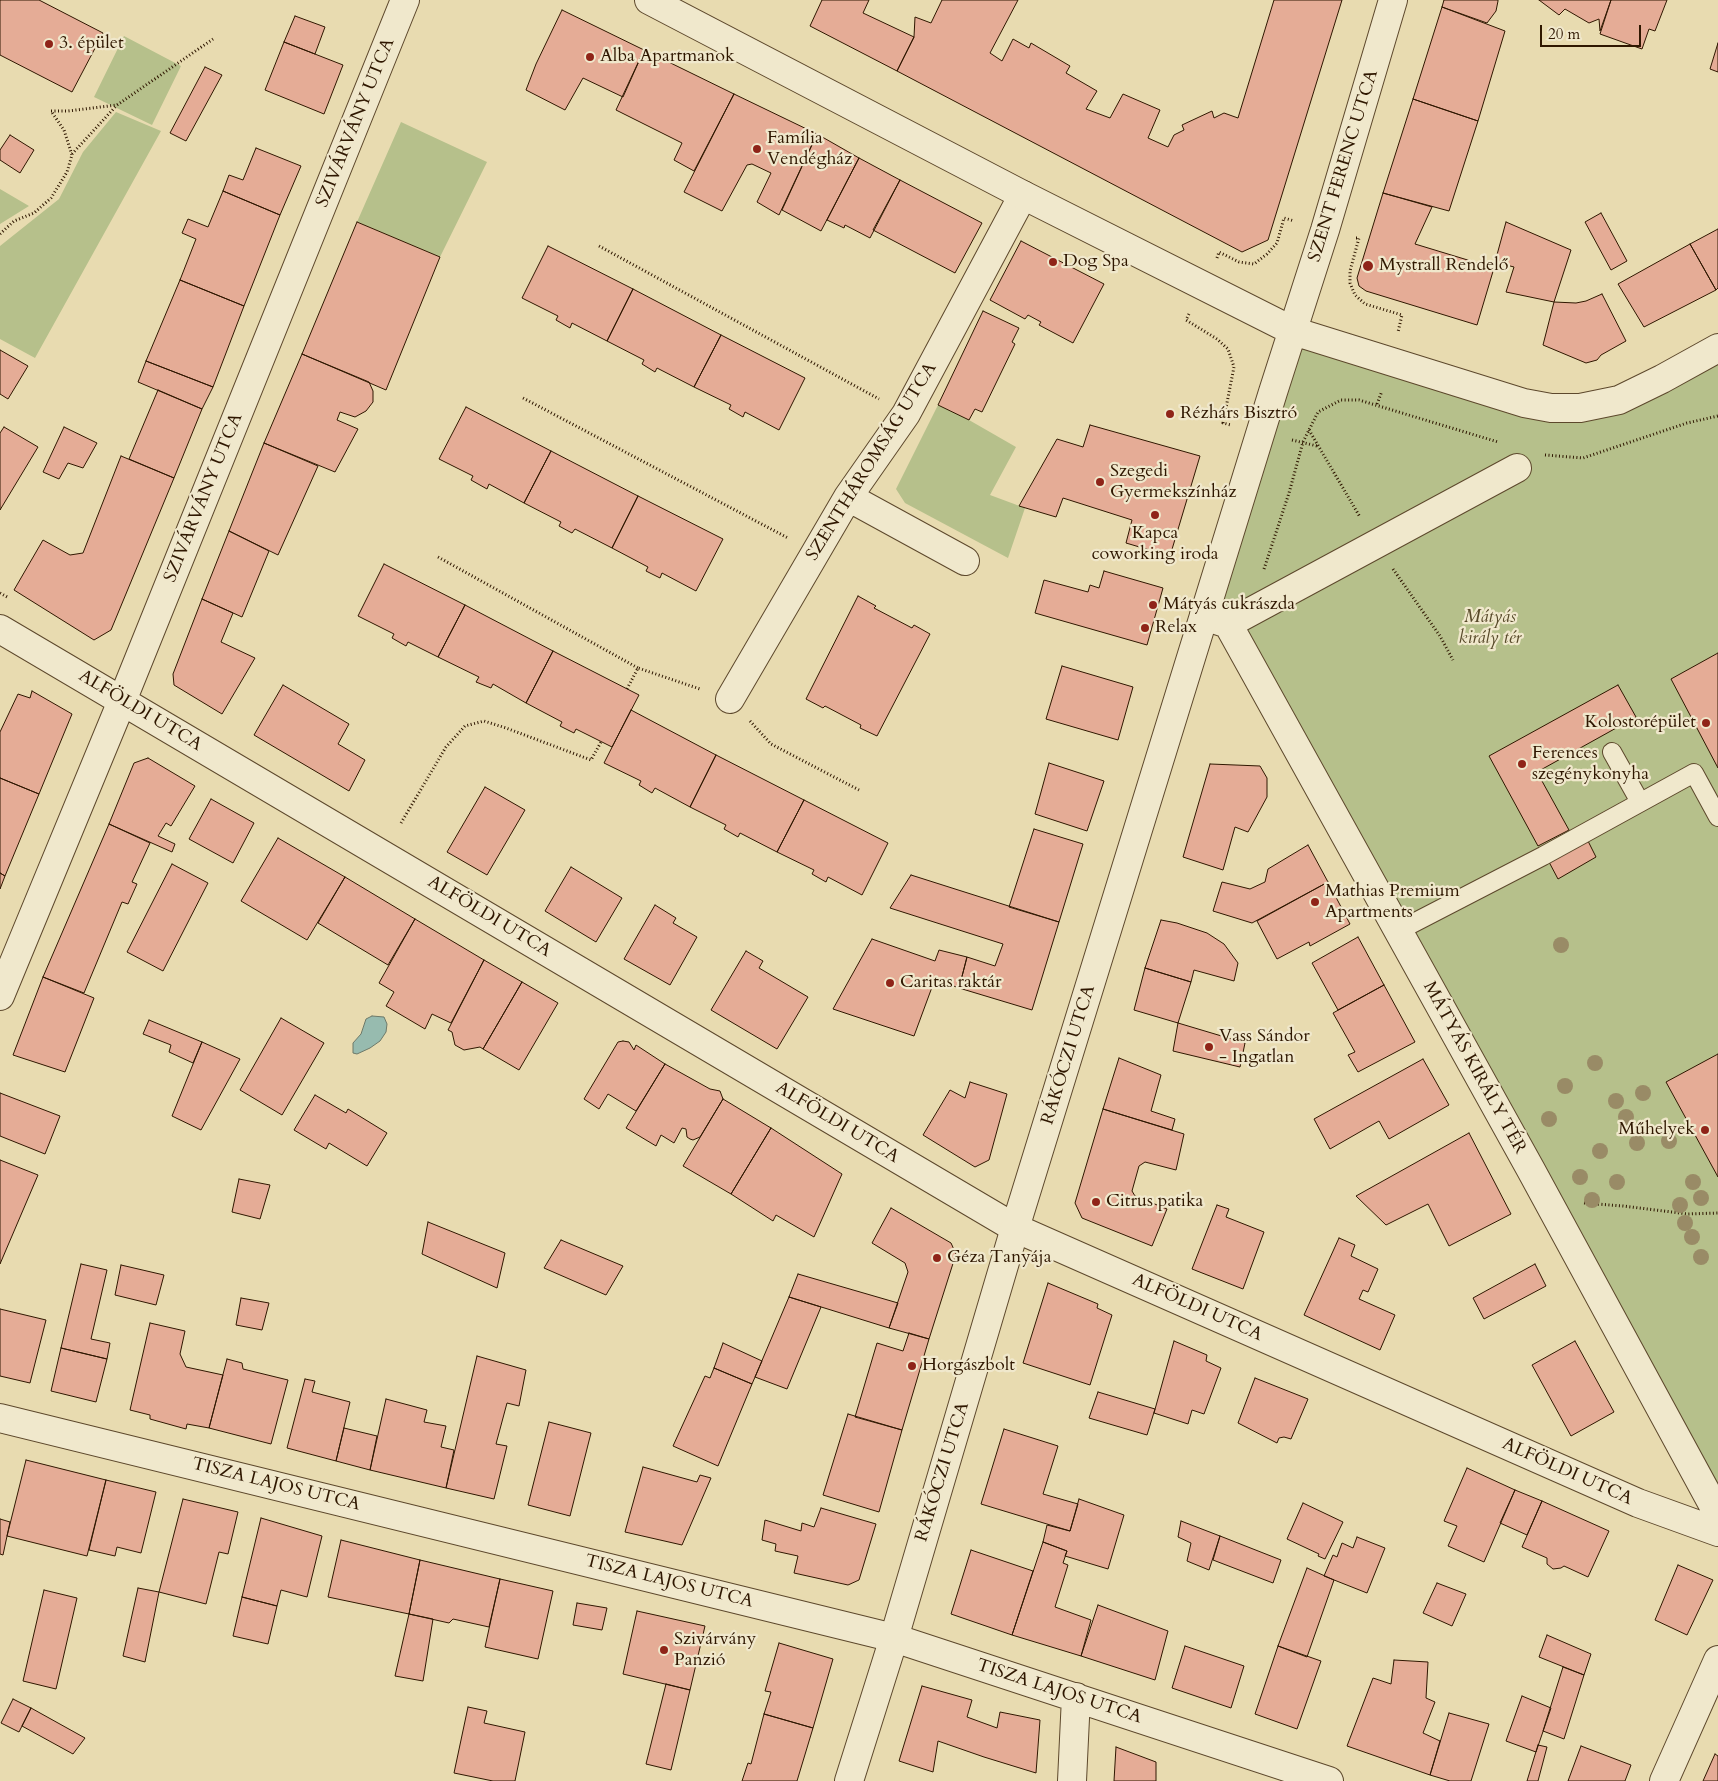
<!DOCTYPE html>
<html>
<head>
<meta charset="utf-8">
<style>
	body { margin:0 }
	#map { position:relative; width:1718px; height:1781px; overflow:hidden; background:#e8dbb0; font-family:Cardo,serif }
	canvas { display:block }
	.scale { position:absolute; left:1540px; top:25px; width:101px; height:22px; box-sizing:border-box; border:2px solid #2f1700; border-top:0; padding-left:6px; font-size:15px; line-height:18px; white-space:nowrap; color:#2f1700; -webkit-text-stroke:4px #f0e8cc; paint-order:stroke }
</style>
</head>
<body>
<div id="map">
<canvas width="1718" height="1781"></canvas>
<div class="scale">20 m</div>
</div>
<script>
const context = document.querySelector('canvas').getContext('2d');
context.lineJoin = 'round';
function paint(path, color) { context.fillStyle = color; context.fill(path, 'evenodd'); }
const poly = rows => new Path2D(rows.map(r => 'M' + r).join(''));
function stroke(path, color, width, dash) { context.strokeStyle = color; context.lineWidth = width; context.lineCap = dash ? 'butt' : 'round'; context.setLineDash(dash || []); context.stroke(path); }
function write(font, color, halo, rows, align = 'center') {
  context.font = font + ' Cardo,serif'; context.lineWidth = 4.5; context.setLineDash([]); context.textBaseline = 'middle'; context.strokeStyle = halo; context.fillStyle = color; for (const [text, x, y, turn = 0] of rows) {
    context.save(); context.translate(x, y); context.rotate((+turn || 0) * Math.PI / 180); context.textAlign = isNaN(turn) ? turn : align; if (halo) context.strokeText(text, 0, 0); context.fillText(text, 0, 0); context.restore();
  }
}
paint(poly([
	[124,36,181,66,152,125,94,97],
	[116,112,161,131,35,358,0,339,0,246,59,199,83,152],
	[401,122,487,162,440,257,357,222],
	[0,189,29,206,0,224],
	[1293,331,1580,408,1718,348,1718,1514,1228,624,1204,616],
	[938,405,969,420,1016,447,990,495,1025,508,1008,558,905,503,896,489]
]), '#b6c08b');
const water = poly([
	[372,1016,384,1017,387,1024,386,1032,380,1041,370,1048,357,1054,353,1053,353,1043,361,1034,366,1019,372,1016]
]);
paint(water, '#97bbaf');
stroke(water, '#6d7969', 1);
const building = poly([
	[0,0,39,0,103,33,72,92,0,55,0,0],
	[822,0,869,0,863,13,914,37,897,71,810,26,822,0],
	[942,0,1018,0,990,53,1002,61,1013,39,1029,48,1031,43,1070,66,1066,73,1097,91,1086,109,1110,118,1123,94,1160,110,1148,138,1168,147,1174,135,1184,130,1182,125,1212,111,1214,118,1224,113,1238,118,1274,0,1342,0,1268,240,1242,252,897,71,914,37,915,17,931,23,942,0],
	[1444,0,1498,0,1498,1,1496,11,1487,23,1442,7,1444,0],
	[1539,0,1611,0,1600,31,1599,19,1589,23,1565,9,1559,15,1539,0],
	[1611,0,1667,0,1655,31,1649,29,1642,49,1600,34,1611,0],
	[1442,7,1505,31,1478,121,1413,99,1442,7],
	[562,10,644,50,623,97,583,78,565,110,526,90,536,64,562,10],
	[295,16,325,27,315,54,284,42,295,16],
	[284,42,343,65,324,114,265,90,284,42],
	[1718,43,1718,72,1710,69,1718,43],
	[644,50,734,94,694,171,674,160,682,143,616,110,644,50],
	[205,67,222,75,186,141,170,133,205,67],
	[734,94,817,134,779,215,757,202,771,173,752,164,747,165,722,211,684,192,734,94],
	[1413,99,1478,121,1449,211,1383,193,1413,99],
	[817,134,859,158,821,231,782,210,817,134],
	[10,135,34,150,20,173,0,160,0,150,10,135],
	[256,148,301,166,280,215,223,191,229,175,243,180,256,148],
	[859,158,900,180,870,238,845,225,844,228,827,220,859,158],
	[900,180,982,223,955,273,873,230,900,180],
	[223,191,280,215,244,306,180,280,196,239,182,233,188,219,208,227,223,191],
	[1383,193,1432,207,1415,244,1494,268,1477,325,1366,291,1359,286,1357,278,1383,193],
	[1601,213,1627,261,1611,270,1585,222,1601,213],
	[357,222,440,257,386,390,302,354,357,222],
	[1506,222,1571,250,1554,302,1506,292,1514,267,1495,262,1506,222],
	[1718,229,1718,288,1716,290,1690,244,1718,229],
	[1021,241,1104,284,1073,343,1039,325,1041,322,1028,315,1025,319,990,300,1021,241],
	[1690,244,1716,290,1644,327,1618,284,1690,244],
	[548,246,633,289,607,341,572,323,570,328,556,320,558,316,522,298,548,246],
	[180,280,244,306,213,387,146,361,180,280],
	[633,289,721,335,694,387,657,368,655,372,642,364,644,360,607,341,633,289],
	[1602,294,1626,341,1601,355,1597,360,1586,363,1543,345,1554,302,1576,303,1586,301,1602,294],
	[983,311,1019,328,1012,342,1015,344,982,412,975,409,969,420,938,405,983,311],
	[721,335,805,378,779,430,745,412,743,417,729,409,731,405,694,387,721,335],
	[0,350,28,366,8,399,0,394,0,350],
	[302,354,369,382,373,391,373,402,366,411,355,417,340,412,337,420,358,429,335,472,264,443,302,354],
	[146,361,213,387,202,409,138,382,146,361],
	[158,390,202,409,174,478,129,459,158,390],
	[466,407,551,451,524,503,489,484,487,489,471,480,473,476,439,459,466,407],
	[1090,425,1200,456,1170,556,1126,543,1132,520,1063,498,1056,517,1019,506,1057,439,1083,447,1090,425],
	[4,427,38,447,0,510,0,433,4,427],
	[64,427,97,443,83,468,68,463,59,479,43,472,64,427],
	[264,443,318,466,278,555,229,531,264,443],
	[551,451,638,496,612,548,575,529,572,533,559,526,561,522,524,503,551,451],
	[121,456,174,478,111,630,94,640,14,590,43,540,70,555,83,553,121,456],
	[638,496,723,539,696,591,662,573,660,578,646,571,648,567,612,548,638,496],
	[229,531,269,551,242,617,202,599,229,531],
	[384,564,465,605,438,657,408,642,406,646,392,638,394,634,358,616,384,564],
	[1104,571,1163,588,1147,645,1035,613,1044,580,1088,592,1090,585,1099,588,1104,571],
	[858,596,876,606,874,608,912,628,914,625,930,634,877,736,860,728,861,725,825,706,823,708,806,699,858,596],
	[202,599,233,613,221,642,255,658,222,714,174,685,173,674,202,599],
	[465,605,553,651,526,703,493,684,491,688,476,682,479,677,438,657,465,605],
	[553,651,639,695,612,747,576,729,574,733,560,726,562,722,526,703,553,651],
	[1718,653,1718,768,1671,679,1718,653],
	[1062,666,1133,687,1118,740,1046,719,1062,666],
	[283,685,349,724,338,744,365,760,349,791,254,735,283,685],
	[1618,685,1636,717,1537,772,1569,830,1538,846,1489,756,1618,685],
	[32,691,72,714,39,794,0,778,0,732,18,694,30,698,32,691],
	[631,710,716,755,690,807,655,788,652,793,639,785,641,781,604,763,631,710],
	[716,755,804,800,777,852,740,833,738,837,724,829,726,825,690,807,716,755],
	[148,758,195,786,171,826,166,823,158,836,175,844,172,852,109,824,134,763,148,758],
	[1049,763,1104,781,1087,831,1035,814,1049,763],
	[1210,764,1260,766,1267,778,1267,797,1248,832,1235,827,1223,870,1183,857,1210,764],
	[0,778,39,794,5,876,0,873,0,778],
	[485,787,525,810,487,875,447,852,485,787],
	[211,799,254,823,233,863,189,839,211,799],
	[804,800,888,843,862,895,828,877,826,882,812,874,814,870,777,852,804,800],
	[109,824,150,843,132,882,137,884,128,904,122,902,84,993,43,977,109,824],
	[1034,829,1083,844,1059,922,1009,907,1034,829],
	[278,838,345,877,307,940,241,901,278,838],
	[1588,841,1596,857,1558,879,1549,862,1588,841],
	[1308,845,1328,882,1252,923,1213,911,1222,882,1250,889,1265,882,1268,869,1308,845],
	[172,864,208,883,163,971,127,952,172,864],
	[571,867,622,898,596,942,545,911,571,867],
	[0,873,5,876,0,889,0,873],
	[911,875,1059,922,1032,1010,959,988,967,957,995,966,1003,944,890,908,911,875],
	[345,877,415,919,388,965,318,923,345,877],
	[1328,882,1350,924,1310,946,1309,942,1277,959,1257,921,1328,882],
	[655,905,676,918,673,923,697,937,670,985,624,959,655,905],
	[415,919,484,960,451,1023,432,1014,425,1029,386,1006,394,992,379,983,415,919],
	[1161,920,1177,923,1207,933,1224,944,1238,963,1234,981,1194,970,1191,982,1145,968,1161,920],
	[1358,937,1384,985,1338,1010,1312,963,1358,937],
	[872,939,935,961,939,950,967,957,959,988,935,979,914,1036,833,1009,872,939],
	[746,951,763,961,759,968,808,997,777,1049,711,1010,746,951],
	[484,960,522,982,483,1049,480,1047,464,1050,455,1045,452,1032,448,1030,484,960],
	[1145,968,1191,982,1178,1023,1134,1010,1145,968],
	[43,977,94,998,65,1072,13,1055,43,977],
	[522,982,558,1003,519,1070,483,1049,522,982],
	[1384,985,1415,1042,1358,1072,1348,1055,1355,1052,1333,1013,1384,985],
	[281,1018,324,1043,282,1115,240,1090,281,1018],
	[149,1020,202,1042,193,1063,169,1052,171,1045,143,1034,149,1020],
	[1178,1023,1245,1043,1240,1067,1173,1051,1178,1023],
	[623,1041,629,1042,634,1050,636,1045,665,1064,636,1111,608,1094,599,1109,584,1099,618,1042,623,1041],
	[202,1042,240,1059,201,1130,172,1116,202,1042],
	[1718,1054,1718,1177,1666,1082,1718,1054],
	[1119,1058,1161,1075,1151,1111,1175,1119,1172,1130,1103,1109,1119,1058],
	[1423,1059,1449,1105,1389,1139,1379,1121,1330,1149,1314,1119,1423,1059],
	[665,1064,710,1089,720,1091,723,1099,700,1137,693,1140,690,1139,687,1137,686,1129,682,1128,674,1143,661,1135,656,1146,626,1128,665,1064],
	[970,1082,1007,1094,989,1160,975,1167,923,1135,950,1090,965,1098,970,1082],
	[0,1093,60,1116,45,1154,0,1136,0,1093],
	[315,1095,346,1113,348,1109,387,1133,367,1166,329,1143,326,1149,294,1130,315,1095],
	[723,1099,771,1128,731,1194,683,1166,723,1099],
	[1103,1109,1184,1134,1176,1170,1145,1162,1139,1166,1132,1191,1135,1196,1167,1209,1152,1246,1082,1218,1075,1203,1103,1109],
	[771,1128,842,1174,814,1237,776,1215,773,1221,731,1194,771,1128],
	[1469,1133,1511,1214,1449,1246,1428,1204,1386,1225,1356,1196,1469,1133],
	[0,1160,38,1175,0,1264,0,1160],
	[239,1179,270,1185,260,1219,232,1212,239,1179],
	[1217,1205,1229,1209,1226,1217,1264,1232,1243,1289,1192,1269,1217,1205],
	[891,1208,951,1243,956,1254,929,1339,889,1328,908,1272,905,1263,872,1243,891,1208],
	[428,1222,505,1253,497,1288,422,1254,428,1222],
	[1339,1238,1355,1245,1351,1256,1378,1269,1368,1292,1363,1290,1359,1299,1395,1315,1380,1350,1304,1315,1339,1238],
	[561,1240,623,1266,606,1295,544,1268,561,1240],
	[81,1264,107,1270,91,1339,110,1343,107,1359,61,1348,81,1264],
	[1535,1264,1546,1286,1484,1319,1473,1298,1535,1264],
	[121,1265,164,1275,156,1305,115,1295,121,1265],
	[798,1274,898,1303,889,1328,789,1297,798,1274],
	[1048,1283,1098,1304,1097,1308,1112,1315,1090,1385,1023,1363,1048,1283],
	[789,1297,821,1307,787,1389,755,1377,789,1297],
	[241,1298,269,1303,262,1330,236,1325,241,1298],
	[0,1309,46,1320,30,1383,0,1376,0,1309],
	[150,1323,185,1331,180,1354,186,1367,223,1375,209,1428,187,1424,186,1429,150,1419,150,1415,130,1410,150,1323],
	[909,1333,929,1339,902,1430,855,1417,877,1343,903,1351,909,1333],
	[1174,1341,1207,1355,1206,1361,1221,1368,1204,1414,1192,1410,1188,1424,1154,1413,1174,1341],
	[1575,1341,1614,1412,1571,1436,1532,1365,1575,1341],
	[723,1343,762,1361,752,1384,714,1368,723,1343],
	[61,1348,107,1359,96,1402,51,1391,61,1348],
	[477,1356,526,1370,519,1406,507,1403,496,1444,507,1446,494,1499,446,1488,477,1356],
	[227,1359,242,1363,243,1369,288,1380,271,1444,209,1428,227,1359],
	[714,1368,752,1384,718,1466,673,1446,705,1376,710,1378,714,1368],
	[1255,1378,1308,1399,1291,1439,1284,1437,1279,1438,1277,1443,1238,1423,1255,1378],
	[305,1379,315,1381,312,1392,350,1402,336,1461,287,1448,305,1379],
	[1098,1392,1155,1409,1147,1435,1089,1418,1098,1392],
	[386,1399,427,1410,424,1422,446,1426,441,1447,454,1450,446,1488,370,1470,386,1399],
	[848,1414,902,1430,879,1512,823,1495,848,1414],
	[549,1422,591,1433,570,1516,528,1505,549,1422],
	[344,1428,377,1436,370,1470,336,1461,344,1428],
	[1004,1429,1058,1446,1043,1494,1078,1504,1070,1531,981,1504,1004,1429],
	[26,1460,106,1480,87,1556,7,1536,26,1460],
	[643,1467,697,1482,700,1475,711,1478,682,1545,625,1532,643,1467],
	[1467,1468,1515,1490,1484,1562,1448,1546,1457,1526,1444,1521,1467,1468],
	[106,1480,156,1492,141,1553,117,1547,115,1556,89,1550,106,1480],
	[1515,1490,1542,1501,1527,1535,1500,1523,1515,1490],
	[183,1499,238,1512,228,1554,219,1552,206,1604,159,1592,183,1499],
	[1079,1499,1124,1515,1108,1569,1065,1556,1067,1551,1043,1542,1047,1525,1070,1531,1079,1499],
	[1542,1501,1609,1531,1588,1577,1564,1566,1561,1568,1553,1569,1547,1564,1547,1558,1522,1547,1542,1501],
	[1303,1503,1343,1522,1325,1559,1318,1556,1319,1554,1287,1539,1303,1503],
	[821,1508,876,1524,859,1580,848,1585,794,1573,798,1556,775,1551,776,1544,762,1540,765,1520,801,1531,802,1523,814,1527,821,1508],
	[261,1518,322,1536,307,1597,281,1590,277,1606,242,1597,261,1518],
	[0,1519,10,1522,3,1555,0,1554,0,1519],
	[1181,1521,1220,1536,1209,1570,1187,1561,1191,1543,1178,1537,1181,1521],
	[1220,1536,1281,1560,1273,1583,1213,1560,1220,1536],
	[1357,1537,1385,1548,1367,1593,1324,1576,1333,1555,1337,1557,1342,1543,1353,1548,1357,1537],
	[341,1540,420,1560,409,1614,328,1597,341,1540],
	[1043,1542,1067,1551,1063,1563,1068,1565,1055,1607,1091,1620,1081,1656,1012,1635,1043,1542],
	[971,1550,1033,1571,1012,1635,951,1614,971,1550],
	[420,1560,500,1579,489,1627,453,1619,449,1623,409,1614,420,1560],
	[1678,1565,1713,1580,1687,1635,1655,1620,1678,1565],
	[1307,1568,1334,1580,1307,1657,1278,1646,1307,1568],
	[500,1579,553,1591,538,1659,485,1647,500,1579],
	[1437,1583,1466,1594,1452,1626,1423,1613,1437,1583],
	[138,1588,159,1592,145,1662,123,1656,138,1588],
	[44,1590,77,1598,56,1689,23,1681,44,1590],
	[242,1597,277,1606,268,1644,233,1636,242,1597],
	[577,1603,607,1608,602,1630,573,1625,577,1603],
	[1098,1605,1168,1631,1155,1680,1081,1656,1098,1605],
	[637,1611,705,1626,690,1690,623,1674,637,1611],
	[409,1614,433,1619,423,1681,395,1676,409,1614],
	[1547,1635,1591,1654,1584,1675,1539,1657,1547,1635],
	[779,1643,833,1659,813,1728,764,1714,771,1692,765,1691,779,1643],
	[1185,1646,1244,1666,1231,1708,1172,1688,1185,1646],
	[1278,1646,1321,1661,1297,1729,1255,1714,1278,1646],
	[1394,1660,1428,1662,1426,1698,1435,1702,1423,1733,1440,1741,1430,1775,1347,1746,1373,1678,1391,1684,1394,1660],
	[1563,1667,1584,1675,1564,1739,1543,1731,1563,1667],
	[666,1684,690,1690,671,1770,646,1764,666,1684],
	[922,1686,972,1700,967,1717,997,1728,1000,1712,1040,1720,1036,1773,984,1757,938,1741,933,1772,899,1761,922,1686],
	[1522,1696,1551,1708,1536,1752,1506,1741,1522,1696],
	[13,1699,31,1708,19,1732,1,1723,13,1699],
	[468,1707,487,1711,484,1723,525,1732,515,1781,493,1781,454,1773,468,1707],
	[31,1708,85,1738,73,1754,22,1726,31,1708],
	[1449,1713,1489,1724,1471,1781,1450,1781,1430,1775,1449,1713],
	[764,1714,813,1728,797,1781,742,1781,748,1763,751,1764,764,1714],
	[1538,1745,1547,1747,1538,1781,1527,1781,1538,1745],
	[1581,1746,1631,1765,1625,1781,1568,1781,1581,1746],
	[1116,1747,1156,1762,1156,1781,1114,1781,1116,1747],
	[1715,1754,1718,1756,1718,1781,1703,1781,1715,1754]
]);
paint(building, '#e5ac96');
stroke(building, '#2f1700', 1);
const service = poly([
	[1612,752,1640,802],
	[1398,931,1543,856,1694,773,1718,817]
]);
const minor = poly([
	[848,497,965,561],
	[1204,616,1228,624,1531,1170,1718,1514],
	[1228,624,1517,468],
	[0,629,1015,1228,1638,1503,1718,1532],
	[730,699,848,497,906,414,1023,195],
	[0,996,122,701,405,0],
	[0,1418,894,1638,1329,1781],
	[1072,1781,1076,1697],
	[1664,1781,1718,1660]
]);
const tertiary = poly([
	[649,0,1023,195,1293,331,1524,403,1551,408,1580,408,1619,400,1662,379,1718,348],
	[849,1781,894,1638,1015,1228,1273,392,1325,230,1393,0]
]);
stroke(service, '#5d482c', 20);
stroke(minor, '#5d482c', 30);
stroke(tertiary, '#5d482c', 30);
stroke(poly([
	[51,111,68,111,117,105,213,39],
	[72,154,117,105],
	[0,234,14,221,34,213,51,198,67,172,72,155,64,130,51,111],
	[1356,238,1359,238,1350,271,1350,283,1355,295,1365,304,1402,315,1398,332],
	[599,246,879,399],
	[1217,258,1219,252,1239,262,1254,264,1267,254,1277,243,1284,218,1294,221],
	[1189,314,1186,320,1217,339,1228,349,1234,367,1223,423,1231,425],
	[523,398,788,538],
	[1377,404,1382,391],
	[1309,430,1360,517],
	[1292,440,1317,446],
	[1545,455,1583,458,1687,423,1718,416],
	[438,557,638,668],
	[1264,569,1289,493,1303,442,1318,412,1341,400,1359,400,1498,442],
	[1393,569,1440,636,1453,660],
	[0,593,9,598],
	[627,689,638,668,700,689],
	[750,721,771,744,859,790],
	[401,823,446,747,465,726,484,721,506,728,591,760,601,742],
	[1584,1203,1623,1206,1688,1214,1718,1213]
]), '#2f1700', 3, [1, 2.5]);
stroke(service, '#f0e8cc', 18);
stroke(minor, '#f0e8cc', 28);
stroke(tertiary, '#f0e8cc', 28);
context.fillStyle = '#998b66';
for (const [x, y] of [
	[1561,945],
	[1595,1063],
	[1565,1086],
	[1643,1093],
	[1616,1101],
	[1626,1117],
	[1549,1119],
	[1669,1141],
	[1637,1143],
	[1600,1151],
	[1580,1177],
	[1617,1182],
	[1693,1182],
	[1701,1198],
	[1592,1200],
	[1680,1205],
	[1685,1223],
	[1692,1237],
	[1701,1257]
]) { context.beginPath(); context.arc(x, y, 8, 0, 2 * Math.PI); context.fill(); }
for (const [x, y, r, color] of [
	[49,44,5,"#8f2418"],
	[590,57,5,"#8f2418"],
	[757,149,5,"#8f2418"],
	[1053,262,5,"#8f2418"],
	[1368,266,6,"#8f2418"],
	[1170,414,5,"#8f2418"],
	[1100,482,5,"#8f2418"],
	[1155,515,5,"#8f2418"],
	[1153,605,5,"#8f2418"],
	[1145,628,5,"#8f2418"],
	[1706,723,5,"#8f2418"],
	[1522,764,5,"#8f2418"],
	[1315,902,5,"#8f2418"],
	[890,983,5,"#8f2418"],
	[1209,1047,5,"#8f2418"],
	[1705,1130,5,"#8f2418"],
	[1096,1202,5,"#8f2418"],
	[937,1258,5,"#8f2418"],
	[912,1366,5,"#8f2418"],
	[664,1650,5,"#8f2418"]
]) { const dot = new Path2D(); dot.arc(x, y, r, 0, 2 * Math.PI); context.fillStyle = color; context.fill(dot); stroke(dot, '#f0e8cc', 2); }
write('18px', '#2f1700', '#f0e8cc', [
	["3. épület",59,44],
	["Alba Apartmanok",600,57],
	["Família",767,139],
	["Vendégház",767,160],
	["Dog Spa",1063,262],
	["Mystrall Rendelő",1379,266],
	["Rézhárs Bisztró",1180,414],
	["Szegedi",1110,472],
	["Gyermekszínház",1110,493],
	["Kapca",1155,534,"center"],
	["coworking iroda",1155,555,"center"],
	["Mátyás cukrászda",1163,605],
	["Relax",1155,628],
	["Kolostorépület",1696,723,"right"],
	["Ferences",1532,754],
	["szegénykonyha",1532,775],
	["Mathias Premium",1325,892],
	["Apartments",1325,913],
	["Caritas raktár",900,983],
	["Vass Sándor",1219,1037],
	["- Ingatlan",1219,1058],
	["Műhelyek",1695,1130,"right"],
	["Citrus patika",1106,1202],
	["Géza Tanyája",947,1258],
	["Horgászbolt",922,1366],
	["Szivárvány",674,1640],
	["Panzió",674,1661]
], 'left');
write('18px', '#2f1700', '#f0e8cc', [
	["SZIVÁRVÁNY UTCA",356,123,-68],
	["SZENT FERENC UTCA",1344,166,-73],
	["SZENTHÁROMSÁG UTCA",872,462,-58],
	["SZIVÁRVÁNY UTCA",204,498,-68],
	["ALFÖLDI UTCA",140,711,31],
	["ALFÖLDI UTCA",489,917,31],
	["RÁKÓCZI UTCA",1069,1055,-73],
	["MÁTYÁS KIRÁLY TÉR",1474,1068,61],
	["ALFÖLDI UTCA",837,1123,31],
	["ALFÖLDI UTCA",1197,1308,24],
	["RÁKÓCZI UTCA",943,1472,-73],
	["ALFÖLDI UTCA",1567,1472,24],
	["TISZA LAJOS UTCA",276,1485,14],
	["TISZA LAJOS UTCA",669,1582,14],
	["TISZA LAJOS UTCA",1059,1692,18]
]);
write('italic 18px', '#584a2a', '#f0e8cc', [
	["Mátyás",1490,618],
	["király tér",1490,639]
]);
</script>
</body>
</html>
